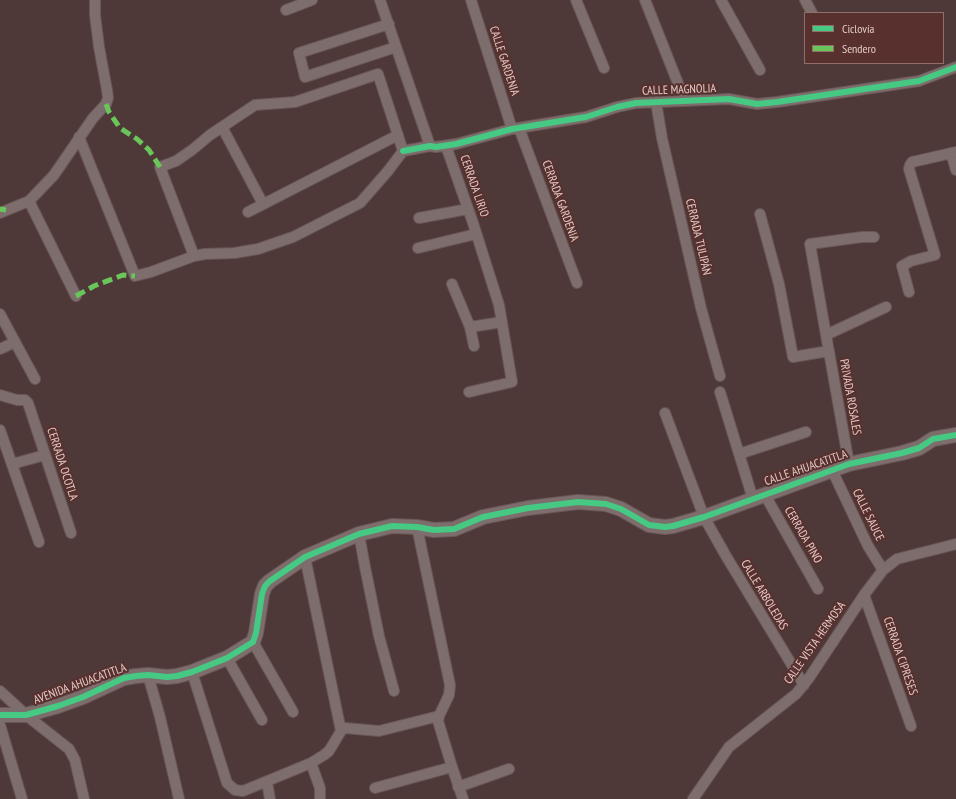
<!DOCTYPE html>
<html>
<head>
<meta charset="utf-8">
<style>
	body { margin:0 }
	#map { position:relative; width:956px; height:799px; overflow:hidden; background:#4e3938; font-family:"PT Sans Narrow",sans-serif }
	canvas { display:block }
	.legend { position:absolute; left:804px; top:12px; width:140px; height:52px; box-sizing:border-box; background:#58312e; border:1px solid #906e6c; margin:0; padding:5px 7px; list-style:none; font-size:12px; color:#e4cac8 }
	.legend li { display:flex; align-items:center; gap:8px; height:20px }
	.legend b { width:20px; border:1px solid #906e6c }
</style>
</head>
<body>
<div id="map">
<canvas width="956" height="799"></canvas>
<ul class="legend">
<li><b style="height:5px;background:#46c982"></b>Ciclovía</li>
<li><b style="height:5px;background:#6ac65a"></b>Sendero</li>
</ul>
</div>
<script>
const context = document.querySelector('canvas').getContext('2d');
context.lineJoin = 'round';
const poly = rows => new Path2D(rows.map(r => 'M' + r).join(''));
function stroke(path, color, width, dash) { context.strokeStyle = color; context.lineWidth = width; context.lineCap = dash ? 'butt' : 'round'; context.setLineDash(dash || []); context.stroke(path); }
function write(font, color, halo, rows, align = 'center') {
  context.font = font + ' "PT Sans Narrow",sans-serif'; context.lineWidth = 4; context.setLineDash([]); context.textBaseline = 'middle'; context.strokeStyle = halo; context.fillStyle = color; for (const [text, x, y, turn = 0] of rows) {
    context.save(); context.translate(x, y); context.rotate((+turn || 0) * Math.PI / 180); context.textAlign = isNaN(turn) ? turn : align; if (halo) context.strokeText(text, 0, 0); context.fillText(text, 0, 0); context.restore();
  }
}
const street = poly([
	[380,0,430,146],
	[471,0,512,129],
	[576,0,604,68],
	[645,0,685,101],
	[721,0,760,70],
	[805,0,812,13],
	[286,10,312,0],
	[389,24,299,53,305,77,396,47],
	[656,102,662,138,701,308,720,376],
	[222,127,263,204],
	[519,128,577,283],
	[79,137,135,276,151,272,194,256,205,254,234,253,258,249,293,237,360,203,388,171,403,151],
	[446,146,473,223,499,305,512,382,469,392],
	[403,151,430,146,436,147,456,144,512,129,586,117,617,107,636,103,729,99,757,104,777,102,919,81,956,67],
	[951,153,956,170],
	[29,201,76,296],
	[248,212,398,135],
	[0,213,29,201,33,197,54,175,93,118,106,104,108,98,107,90,99,47,95,15,95,0],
	[760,214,779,284,793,357,829,351],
	[419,218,468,209],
	[418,248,476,234],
	[194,256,160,167,176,161,192,150,210,135,255,105,295,102,378,74,403,151],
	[452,284,470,327,474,346],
	[909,292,902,266,911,261,935,255,909,169,910,165,912,162,956,152],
	[0,314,35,379],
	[470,327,502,322],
	[826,335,810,244,862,237,874,237],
	[0,349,15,342],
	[720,392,753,499],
	[0,395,17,400,25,400,28,403,71,533],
	[665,413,704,517,726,556,804,685],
	[0,430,39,542],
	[739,454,806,432],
	[12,464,45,455],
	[849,464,826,335,886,307],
	[832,470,868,546,883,570],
	[765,495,818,589],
	[417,527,450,685,449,695,439,716,438,721,452,767,463,799],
	[359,534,365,567,379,636,394,691],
	[305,557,341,731],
	[864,595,911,726],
	[253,642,293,712],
	[227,658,262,720],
	[192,672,227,783,235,790,243,791,311,763,324,755,329,751,341,731,345,728,379,731,439,716],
	[148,675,160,717,179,799],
	[0,691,26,715,69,749,75,760,84,799],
	[0,725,22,799],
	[311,763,320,788,320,799],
	[267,782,270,799],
	[458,787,509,769],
	[375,788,452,767],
	[693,799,729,747,796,694,809,678,864,595,883,570,897,559,956,544]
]);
const secondary = poly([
	[0,715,26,715,58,706,83,697,124,678,136,676,148,675,167,677,177,676,192,672,227,658,253,642,256,633,262,594,265,586,270,581,305,557,359,534,392,526,417,527,434,530,454,529,483,517,528,508,578,502,606,504,621,509,649,525,665,527,673,526,704,517,849,464,902,453,919,448,933,439,956,435]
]);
stroke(street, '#695655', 12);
stroke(secondary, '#695655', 16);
stroke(street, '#7d6d6c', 10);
stroke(secondary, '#7d6d6c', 14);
stroke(poly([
	[106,104,109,112,120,128,137,139,149,150,160,167],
	[0,209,6,210],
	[76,296,94,286,123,275,135,276]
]), '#6ac65a', 5, [10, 5]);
stroke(poly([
	[403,151,430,146,436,147,456,144,512,129,586,117,617,107,636,103,729,99,757,104,777,102,919,81,956,67],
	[0,715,26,715,58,706,83,697,124,678,136,676,148,675,167,677,177,676,192,672,227,658,253,642,256,633,262,594,265,586,270,581,305,557,359,534,392,526,417,527,434,530,454,529,483,517,528,508,578,502,606,504,621,509,649,525,665,527,673,526,704,517,849,464,902,453,919,448,933,439,956,435]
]), '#46c982', 6);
write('12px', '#e4cac8', '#58312e', [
	["CALLE GARDENIA",504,61,72],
	["CALLE MAGNOLIA",679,90,-2],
	["CERRADA LIRIO",474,186,71],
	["CERRADA GARDENIA",560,201,70],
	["CERRADA TULIPÁN",698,237,77],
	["PRIVADA ROSALES",850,397,80],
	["CERRADA OCOTLA",62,464,72],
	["CALLE AHUACATITLA",806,468,-19],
	["CALLE SAUCE",868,515,64],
	["CERRADA PINO",803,535,60],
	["CALLE ARBOLEDAS",764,595,59],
	["CALLE VISTA HERMOSA",815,643,-55],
	["CERRADA CIPRESES",900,656,71],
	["AVENIDA AHUACATITLA",80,684,-20]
]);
</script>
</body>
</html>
